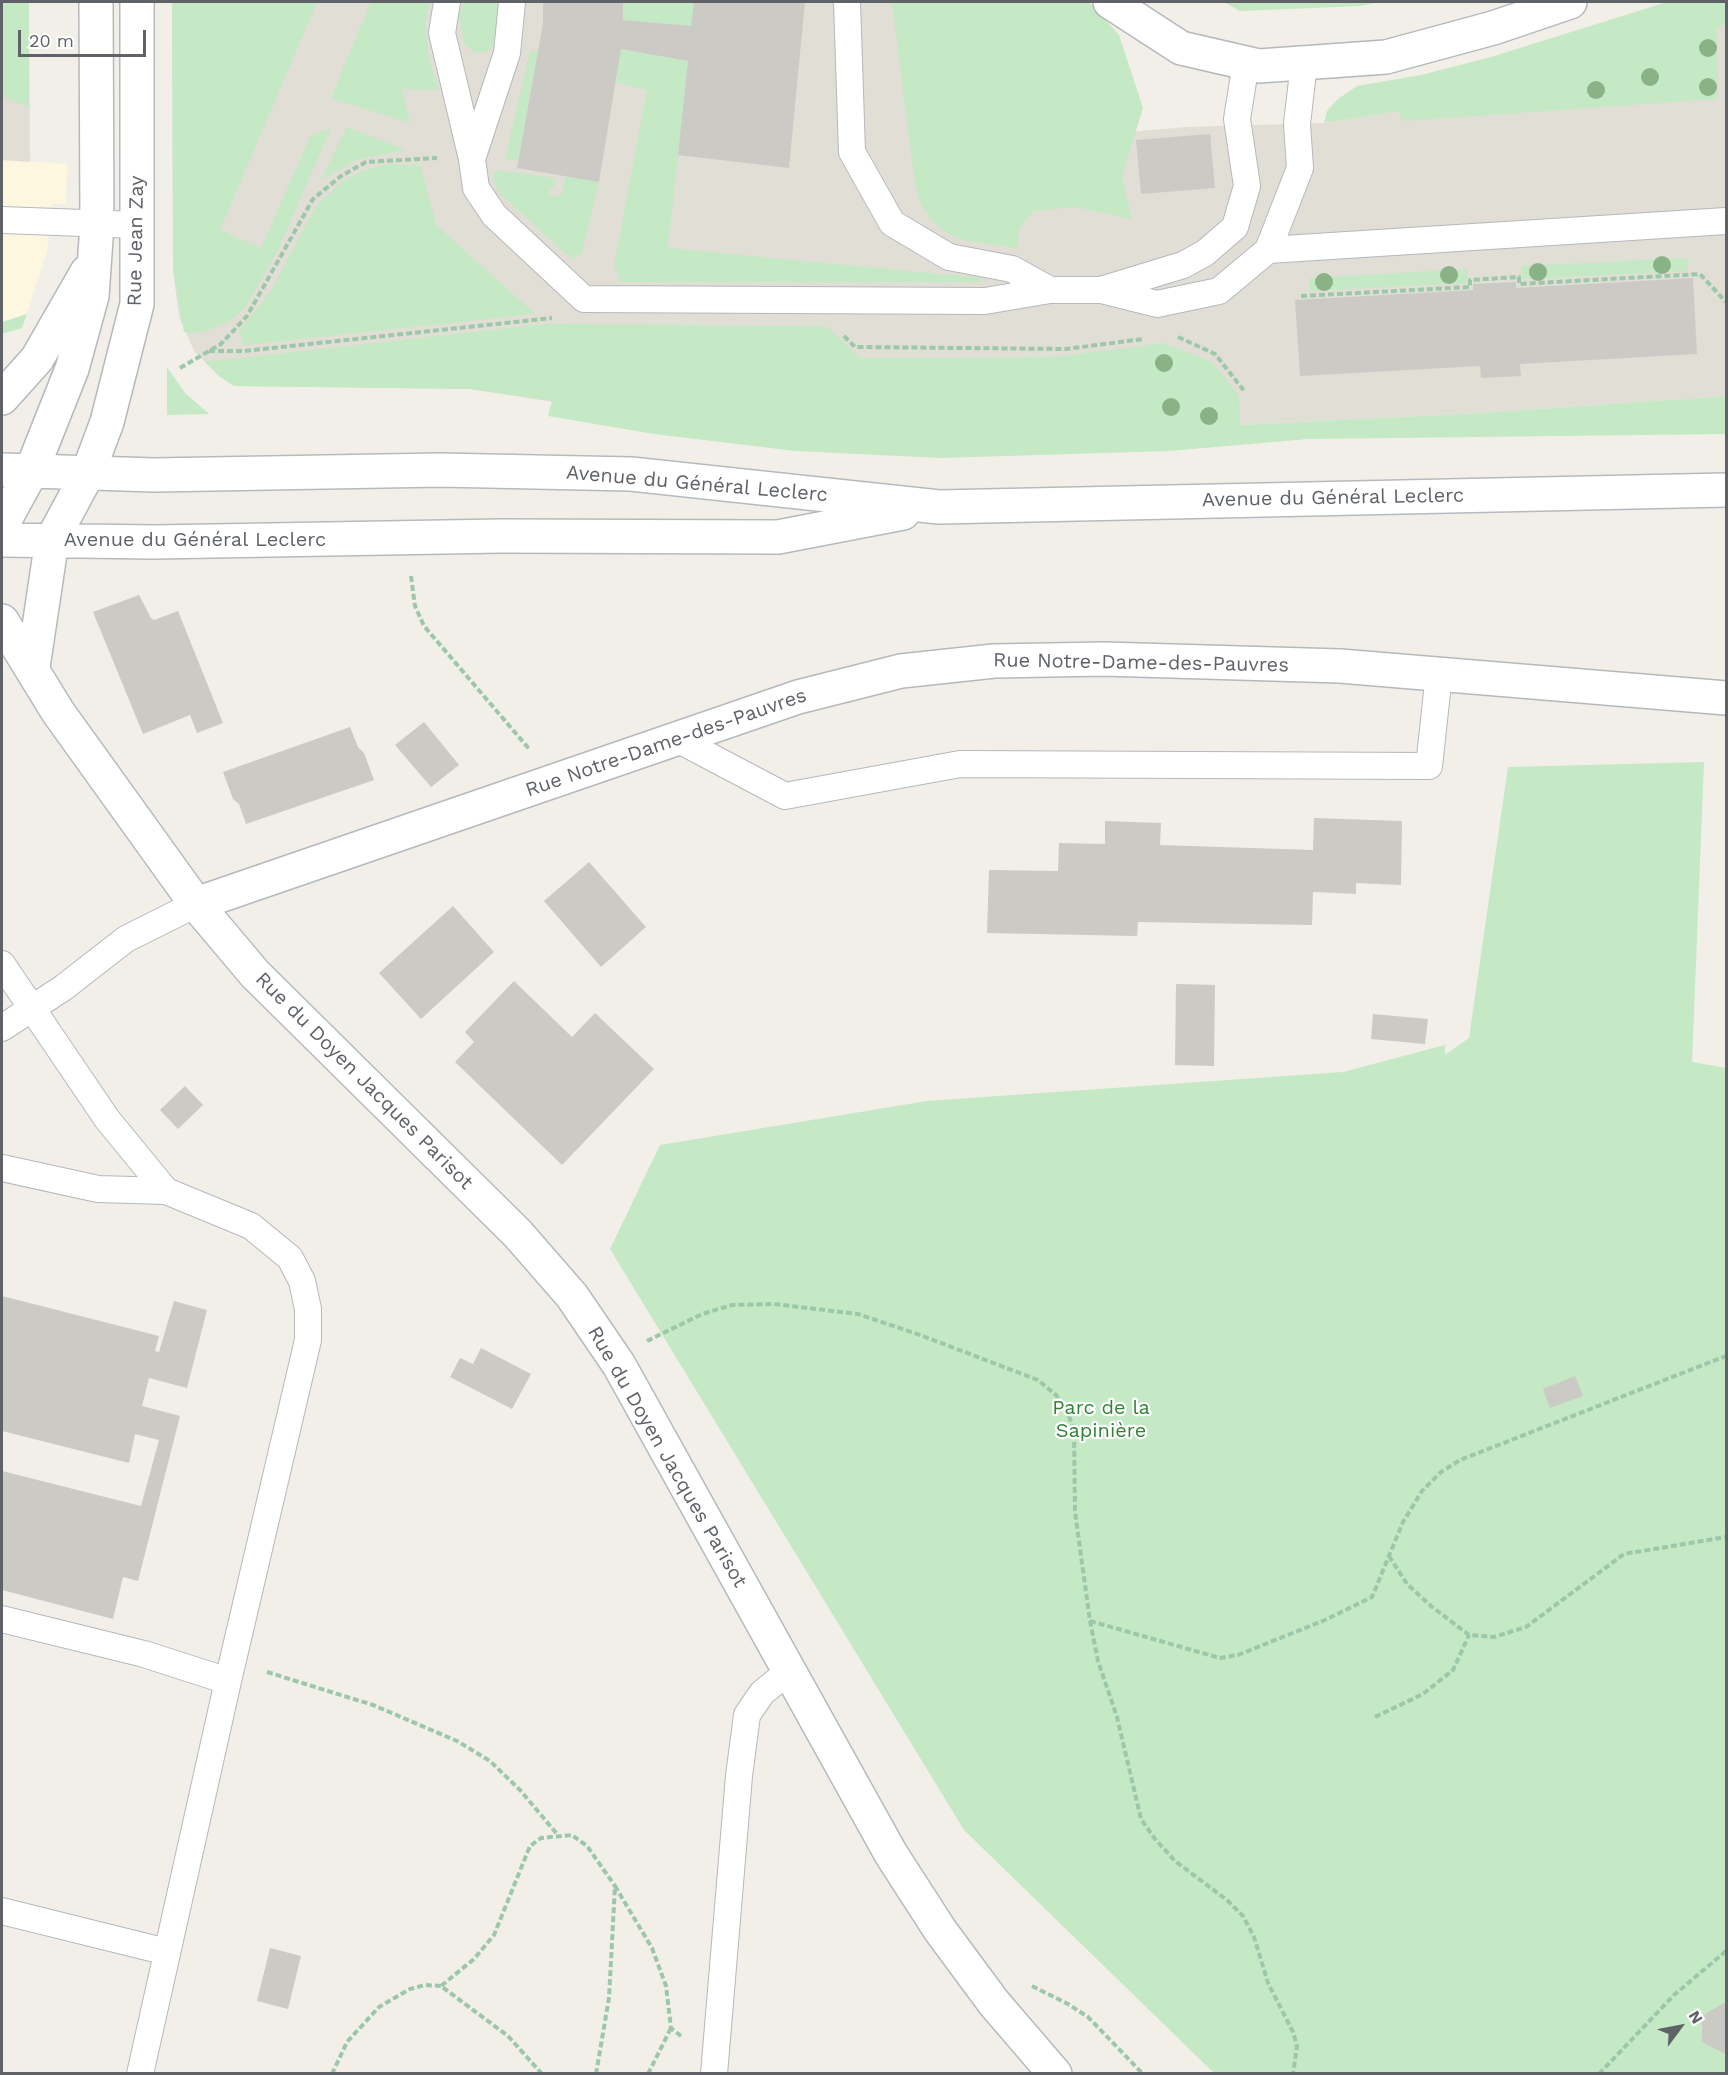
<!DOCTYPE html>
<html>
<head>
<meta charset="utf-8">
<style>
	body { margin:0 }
	#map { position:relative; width:1728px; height:2075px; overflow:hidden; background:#f1efe8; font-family:"Work Sans",sans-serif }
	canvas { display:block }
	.frame { position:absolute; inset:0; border:3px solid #5f6368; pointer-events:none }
	.north { position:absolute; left:1650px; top:1997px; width:60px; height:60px; -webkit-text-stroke:4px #fff; paint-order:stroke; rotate:58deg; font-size:16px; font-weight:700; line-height:24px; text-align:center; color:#5f6368 }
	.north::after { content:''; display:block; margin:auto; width:21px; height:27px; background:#5f6368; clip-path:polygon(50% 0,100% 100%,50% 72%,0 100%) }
	.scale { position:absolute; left:18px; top:30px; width:128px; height:27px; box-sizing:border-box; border:3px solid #5f6368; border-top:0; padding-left:8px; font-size:18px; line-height:21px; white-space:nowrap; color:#5f6368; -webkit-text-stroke:4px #fff; paint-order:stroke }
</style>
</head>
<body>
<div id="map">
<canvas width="1728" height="2075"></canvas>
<div class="frame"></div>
<div class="north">N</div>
<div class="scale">20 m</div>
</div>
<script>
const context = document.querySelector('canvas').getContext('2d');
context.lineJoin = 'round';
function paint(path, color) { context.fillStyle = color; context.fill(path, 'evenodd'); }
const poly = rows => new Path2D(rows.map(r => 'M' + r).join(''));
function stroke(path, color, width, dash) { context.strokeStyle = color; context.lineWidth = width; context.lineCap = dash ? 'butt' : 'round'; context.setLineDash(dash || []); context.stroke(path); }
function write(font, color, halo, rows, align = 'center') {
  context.font = font + ' "Work Sans",sans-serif'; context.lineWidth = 4.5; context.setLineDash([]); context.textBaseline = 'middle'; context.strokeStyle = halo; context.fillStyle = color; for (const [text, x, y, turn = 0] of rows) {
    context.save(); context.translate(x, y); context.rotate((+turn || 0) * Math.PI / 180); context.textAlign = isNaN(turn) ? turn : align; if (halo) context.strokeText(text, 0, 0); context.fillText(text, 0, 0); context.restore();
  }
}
paint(poly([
	[2,160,67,164,66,204,52,204,47,251,22,328,2,334]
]), '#fef7e0');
paint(poly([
	[2,2,29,2,30,162,2,160],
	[172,2,964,2,1032,140,1187,127,1324,123,1487,96,1632,56,1726,24,1726,396,1481,413,1240,425,643,416,470,389,234,386,219,376,194,351,179,316,173,271]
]), '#e1ded6');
paint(poly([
	[2,2,29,2,29,107,2,96],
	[172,2,317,2,220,230,261,248,311,135,331,128,277,252,245,308,230,321,200,333,184,332,173,271],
	[371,2,430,2,425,21,429,58,439,90,402,89,410,123,331,98],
	[465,2,499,2,501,10,499,36,495,46,486,52,476,53,464,44,459,14],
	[623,2,694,2,691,26,623,20],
	[892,2,1089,2,1119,35,1143,108,1122,176,1132,219,1075,207,1033,211,1020,228,1017,248,964,240,947,233,930,219,920,202,914,177],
	[1224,2,1378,2,1361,6,1240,11],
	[1667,2,1726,2,1726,24,1717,28,1718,99,1403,121,1398,111,1324,123,1327,111,1338,99,1357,86,1421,75,1491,57],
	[621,49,688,61,668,248,981,278,981,282,621,282,614,266,647,90,616,82],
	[530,51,538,51,518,161,505,159],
	[347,127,406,150,356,160,321,180],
	[389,164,421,166,436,225,535,314,244,345,239,331,271,291,316,206,343,181,364,170],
	[496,170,556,178,556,183,549,191,550,196,556,197,561,195,566,176,599,182,582,253,573,260,498,192,493,177],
	[1687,258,1688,271,1522,279,1521,266],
	[1467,269,1468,283,1310,291,1309,278],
	[27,314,22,328,2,334,2,322],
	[544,324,826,326,860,358,1054,357,1164,343,1212,362,1239,396,1240,425,1481,413,1726,396,1726,434,1308,439,1169,451,940,458,796,451,654,434,548,416,552,401,470,389,234,386,219,376,205,362],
	[167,367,185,393,209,414,167,415],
	[1704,762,1692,1062,1726,1068,1726,2073,1214,2073,964,1830,610,1249,660,1145,927,1101,1343,1072,1445,1045,1445,1055,1469,1038,1508,767]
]), '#c5e8c5');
paint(poly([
	[543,2,623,2,623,20,691,26,694,2,805,2,789,168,678,155,688,61,621,49,599,182,517,168,543,24],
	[1210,134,1215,188,1141,194,1136,140],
	[1693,278,1697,354,1520,364,1521,376,1481,378,1480,366,1300,376,1295,300,1473,290,1473,284,1495,283,1516,282,1516,288],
	[139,595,151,618,154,620,178,611,223,723,197,733,190,715,143,734,93,612],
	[424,722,459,765,431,787,395,745],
	[350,727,358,747,364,753,374,780,246,824,239,804,233,799,223,772],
	[1314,818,1402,821,1401,885,1356,883,1356,894,1313,892,1312,925,1138,922,1137,936,987,933,989,870,1058,871,1059,843,1105,844,1105,821,1161,823,1160,845,1313,850],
	[589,862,646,927,601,967,544,901],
	[453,906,494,952,421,1019,379,973],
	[514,981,572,1037,595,1013,654,1069,562,1165,455,1062,474,1042,465,1032],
	[1176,984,1215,985,1214,1066,1175,1065],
	[1373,1014,1428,1019,1425,1044,1371,1039],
	[185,1086,203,1105,178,1129,160,1110],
	[2,1296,159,1336,155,1351,159,1352,174,1301,207,1310,187,1388,149,1378,142,1406,180,1416,138,1581,123,1577,113,1619,2,1590,2,1471,141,1506,159,1440,135,1434,129,1463,2,1431],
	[481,1348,531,1374,512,1409,450,1377,460,1358,473,1364],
	[1575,1376,1583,1396,1550,1408,1543,1389],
	[270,1948,301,1956,288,2009,257,2001],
	[1724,2003,1726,2004,1725,2054,1702,2042,1702,2016]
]), '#cccac5');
const lane = poly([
	[447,2,442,33,472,159],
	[512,2,507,53,472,159,476,188,494,215,584,299,985,301,1050,290,1101,290,1157,304,1219,291,1268,250,1300,168,1297,124,1304,63],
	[847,2,852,152,892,223,949,257,1012,269,1050,290],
	[2,220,138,225],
	[1268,250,1726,221],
	[1101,290,1183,265,1205,253,1235,227,1247,186,1237,119,1246,63],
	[677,739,785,796,960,764,1429,766,1439,674],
	[2,964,107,1119,166,1191],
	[2,1028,63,988,126,939,196,904],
	[2,1168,98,1189,166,1191,251,1226,290,1258,302,1281,308,1309,308,1340,228,1681,140,2074],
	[2,1619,144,1654,228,1681],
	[2,1911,167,1952],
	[714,2074,739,1776,747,1715,762,1693,789,1671]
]);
const street = poly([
	[1110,2,1181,48,1259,66,1386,57,1493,28,1570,2],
	[2,398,37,359,87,272],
	[31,472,72,369,92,296,97,225,96,2],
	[88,473,107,422,137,304,137,2],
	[196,904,798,697,901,671,994,661,1104,659,1340,666,1726,698]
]);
const secondary = poly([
	[2,470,154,475,440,470,631,474,939,507,1726,490],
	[2,525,31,472],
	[2,540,155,542,501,536,778,537,903,513],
	[2,621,58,712,196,904,255,974,518,1234,572,1296,619,1365,891,1854,940,1930,994,2003,1055,2074],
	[33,667,52,540,88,473]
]);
stroke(lane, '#b5b8bc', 28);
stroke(street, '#b5b8bc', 36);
stroke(secondary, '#b6babf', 36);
stroke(poly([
	[1301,296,1470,287,1470,280,1519,277,1519,284,1700,274,1726,302],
	[844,336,855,347,1066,349,1143,339],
	[1178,337,1215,354,1245,392],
	[209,351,244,351,552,318],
	[180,368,221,344,247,316,313,199,341,176,366,162,437,158],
	[411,576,415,606,424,626,530,750],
	[647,1341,702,1314,732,1305,774,1304,858,1314,920,1335,1038,1380,1056,1395,1066,1409,1074,1429,1075,1512,1090,1621,1098,1661,1117,1717,1141,1819,1155,1839,1175,1861,1227,1900,1243,1916,1254,1937,1268,1983,1293,2032,1297,2046,1293,2074],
	[1389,1556,1407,1584,1431,1606,1469,1635,1494,1637,1526,1627,1624,1554,1726,1537],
	[1090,1621,1220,1658,1238,1655,1325,1620,1372,1597,1403,1522,1422,1491,1441,1472,1460,1460,1726,1356],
	[267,1672,373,1705,457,1741,490,1761,520,1790,557,1834],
	[1375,1717,1423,1694,1453,1670,1469,1635],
	[1032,1986,1068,2004,1088,2017,1143,2074],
	[332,2074,347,2042,379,2007,410,1989,425,1985,441,1986],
	[542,2074,508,2036,441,1986,474,1959,494,1935,530,1846,541,1838,572,1835,587,1846,615,1886],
	[596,2074,609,1998,615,1886,652,1948,666,1986,671,2028,681,2036],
	[648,2074,671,2028],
	[1599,2074,1674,1995,1726,1951]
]), '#9cc7a9', 4, [6, 3]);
stroke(lane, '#fff', 26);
stroke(street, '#fff', 33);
stroke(secondary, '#fff', 33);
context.fillStyle = '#89b387';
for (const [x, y] of [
	[1708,48],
	[1650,77],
	[1708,87],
	[1596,90],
	[1662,265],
	[1538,272],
	[1449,275],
	[1324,282],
	[1164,363],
	[1171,407],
	[1209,416]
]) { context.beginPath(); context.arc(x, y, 9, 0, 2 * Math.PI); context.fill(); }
write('20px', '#5f6368', '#fff', [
	["Rue Jean Zay",136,241,-89],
	["Avenue du Général Leclerc",697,484,5],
	["Avenue du Général Leclerc",1333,498,-1],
	["Avenue du Général Leclerc",195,540],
	["Rue Notre-Dame-des-Pauvres",1141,663,1],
	["Rue Notre-Dame-des-Pauvres",666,743,-19],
	["Rue du Doyen Jacques Parisot",364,1081,45],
	["Rue du Doyen Jacques Parisot",667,1457,60]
]);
write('20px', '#348238', '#fff', [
	["Parc de la",1101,1408],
	["Sapinière",1101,1431]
]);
</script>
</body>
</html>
